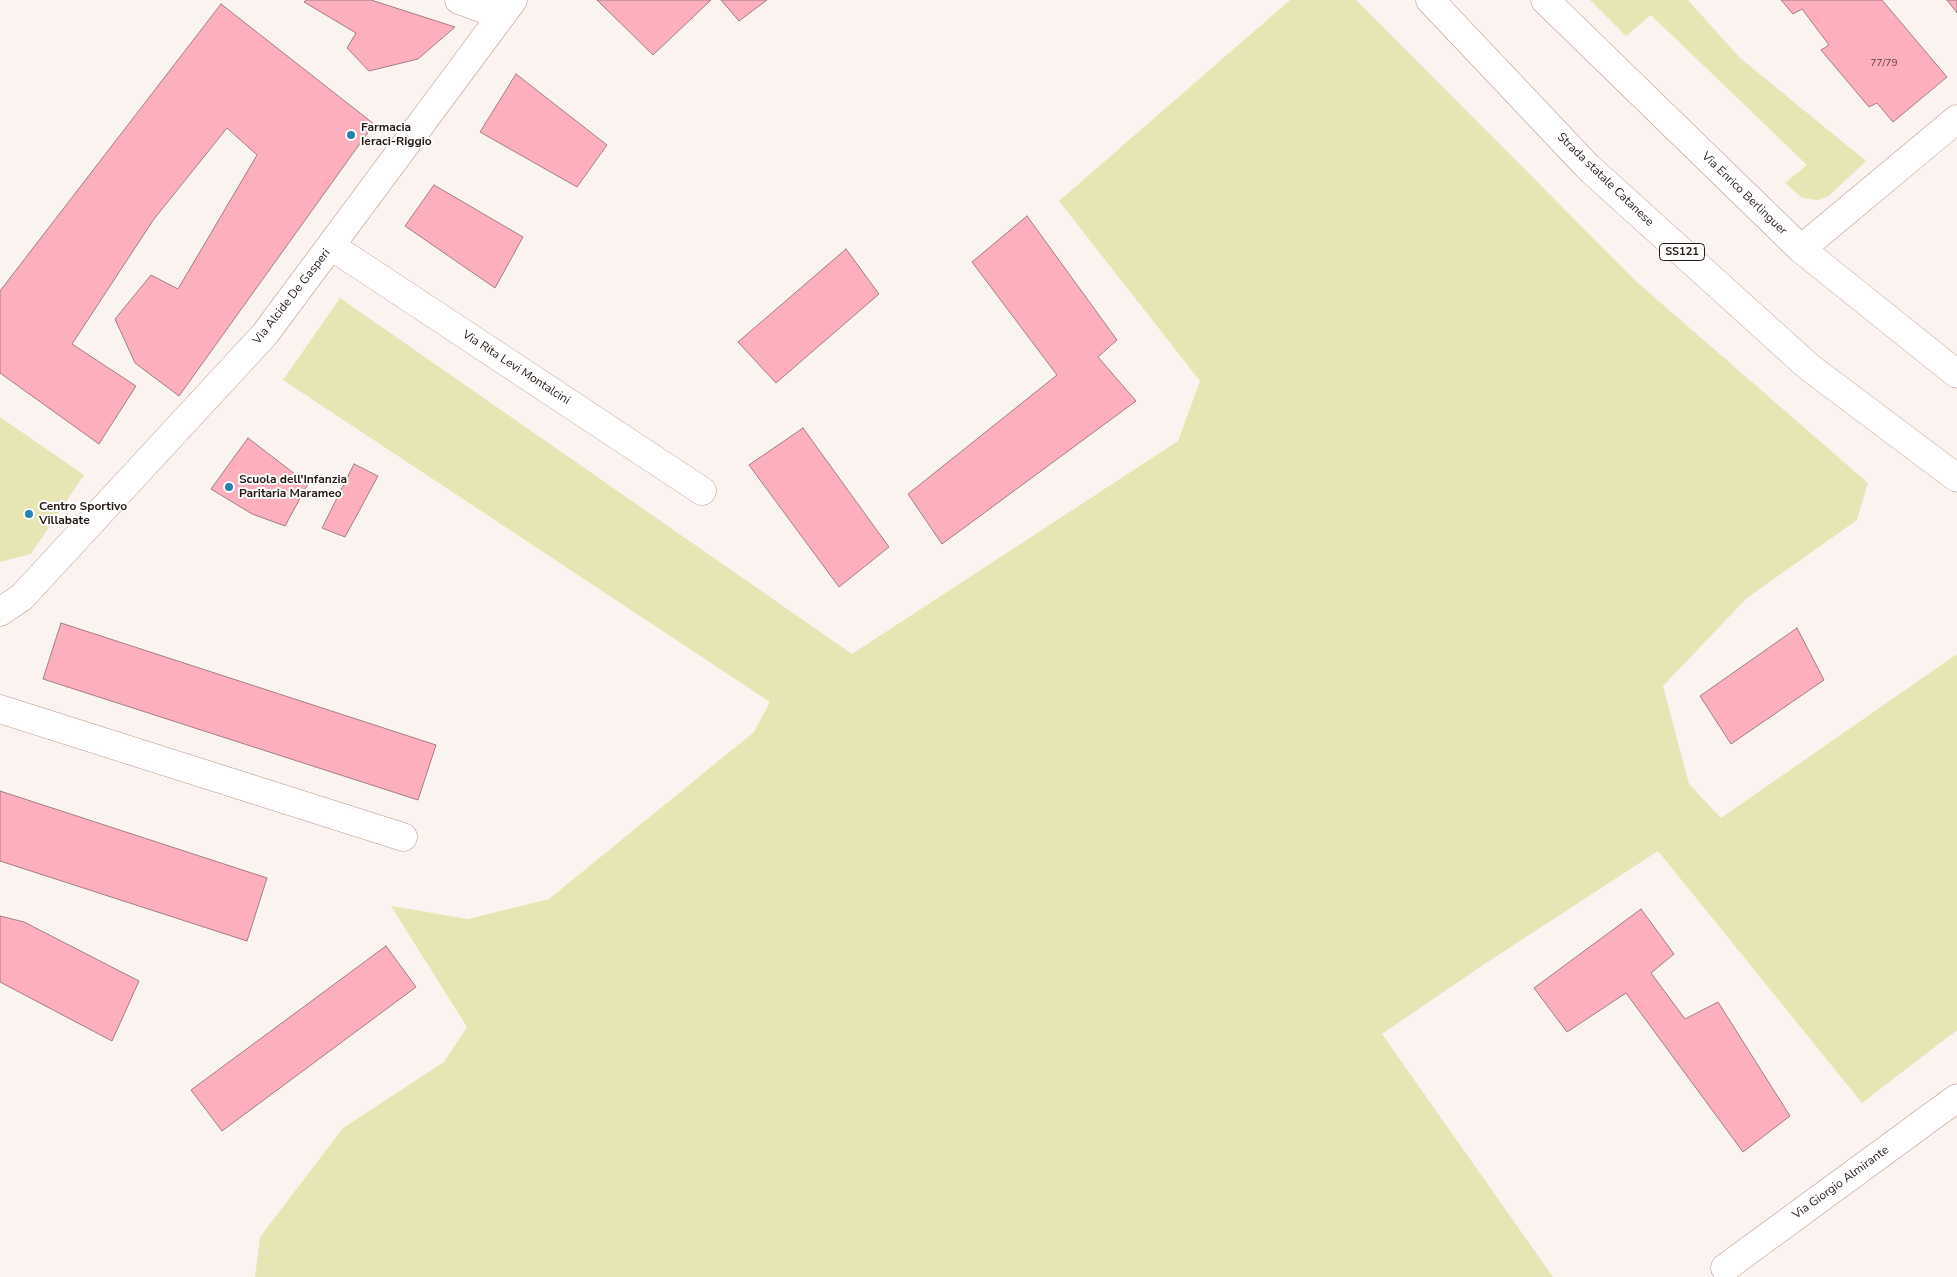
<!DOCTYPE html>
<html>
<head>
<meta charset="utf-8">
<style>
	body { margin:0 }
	canvas { display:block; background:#fbf3f0 }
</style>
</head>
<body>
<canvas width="1957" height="1277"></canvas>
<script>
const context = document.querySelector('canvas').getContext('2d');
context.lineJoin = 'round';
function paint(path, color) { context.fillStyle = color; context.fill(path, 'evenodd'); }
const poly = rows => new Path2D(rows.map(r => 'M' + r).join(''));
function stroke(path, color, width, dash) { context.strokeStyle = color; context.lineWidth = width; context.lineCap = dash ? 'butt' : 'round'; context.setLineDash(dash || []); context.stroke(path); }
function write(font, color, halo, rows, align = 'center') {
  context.font = font + ' "Nunito Sans",sans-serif'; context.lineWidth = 4; context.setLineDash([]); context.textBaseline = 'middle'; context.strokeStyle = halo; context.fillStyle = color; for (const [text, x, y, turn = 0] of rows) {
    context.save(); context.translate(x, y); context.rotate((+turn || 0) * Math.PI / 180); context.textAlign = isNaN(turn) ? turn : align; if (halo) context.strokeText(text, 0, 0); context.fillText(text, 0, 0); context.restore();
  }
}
paint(poly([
	[1290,0,1356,0,1638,283,1868,483,1857,520,1747,598,1663,686,1689,784,1721,818,1957,654,1957,1030,1862,1103,1658,851,1483,965,1382,1034,1553,1277,255,1277,260,1237,343,1128,444,1062,467,1027,391,906,468,919,549,899,754,732,770,702,283,380,340,298,852,654,1178,441,1200,381,1059,201],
	[1590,0,1688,0,1740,58,1866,161,1829,196,1818,200,1802,198,1785,183,1807,165,1651,15,1626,36],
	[0,417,84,475,31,554,0,562]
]), '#e8e5b5');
const building = poly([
	[306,0,371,0,455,27,418,59,369,71,347,48,356,33,304,2,306,0],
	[597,0,711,0,653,55,597,0],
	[721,0,767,0,739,21,721,0],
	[1781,0,1882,0,1947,77,1893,122,1877,103,1869,107,1821,50,1829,45,1802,9,1793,14,1781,0],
	[1947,0,1957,0,1957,13,1947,0],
	[221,4,374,124,179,396,135,363,115,319,151,275,178,289,257,155,227,128,154,219,72,344,136,386,99,444,0,373,0,291,221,4],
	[516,74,607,145,577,187,480,132,516,74],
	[434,185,523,237,495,288,405,226,434,185],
	[1027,216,1117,340,1098,357,1136,401,942,544,908,494,1057,375,972,262,1027,216],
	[846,249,879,294,776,383,738,342,846,249],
	[803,428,889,547,839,587,749,465,803,428],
	[248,438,308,484,285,526,252,514,211,489,248,438],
	[354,464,378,476,345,537,322,528,354,464],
	[61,623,436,745,418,800,43,679,61,623],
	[1797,628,1824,680,1731,744,1700,696,1797,628],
	[0,791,267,878,247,941,0,861,0,791],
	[1641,909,1674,954,1651,973,1685,1019,1718,1002,1790,1116,1743,1152,1626,993,1567,1032,1534,988,1641,909],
	[0,916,24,922,139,981,112,1041,0,982,0,916],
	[386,946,416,987,222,1131,191,1090,386,946]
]);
paint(building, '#fdafbe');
stroke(building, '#a47d84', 1);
const minor = poly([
	[459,0,501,15],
	[1545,0,1801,249,1957,374],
	[331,246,702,491],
	[1801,249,1957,119],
	[0,612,22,597,265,334,513,0],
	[0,709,403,837],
	[1725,1268,1957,1098]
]);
const major = poly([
	[1430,0,1588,167,1809,367,1957,478]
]);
stroke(minor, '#bd988b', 29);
stroke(major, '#bd988b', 29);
stroke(minor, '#fff', 28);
stroke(major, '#fff', 28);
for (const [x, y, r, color] of [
	[351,135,5,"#2781af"],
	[229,487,5,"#2781af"],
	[29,514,5,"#2781af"]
]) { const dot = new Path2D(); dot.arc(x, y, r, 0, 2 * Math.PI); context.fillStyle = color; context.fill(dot); stroke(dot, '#fff', 2); }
write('10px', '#5c3e3e', null, [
	["77/79",1884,64]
]);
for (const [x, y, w] of [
	[1682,252,45]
]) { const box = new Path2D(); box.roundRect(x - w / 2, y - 8.5, w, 17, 4); context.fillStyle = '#fff'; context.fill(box); stroke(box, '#271914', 1); }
write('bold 11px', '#271914', null, [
	["SS121",1682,252]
]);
write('bold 12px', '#271914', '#fff', [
	["Farmacia",361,128],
	["Ieraci-Riggio",361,142],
	["Scuola dell'Infanzia",239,480],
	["Paritaria Marameo",239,494],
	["Centro Sportivo",39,507],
	["Villabate",39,521]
], 'left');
write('12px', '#271914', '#fff', [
	["Strada statale Catanese",1605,180,44],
	["Via Enrico Berlinguer",1744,194,44],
	["Via Alcide De Gasperi",292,297,-52],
	["Via Rita Levi Montalcini",516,368,33],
	["Via Giorgio Almirante",1841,1183,-36]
]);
</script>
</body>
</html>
